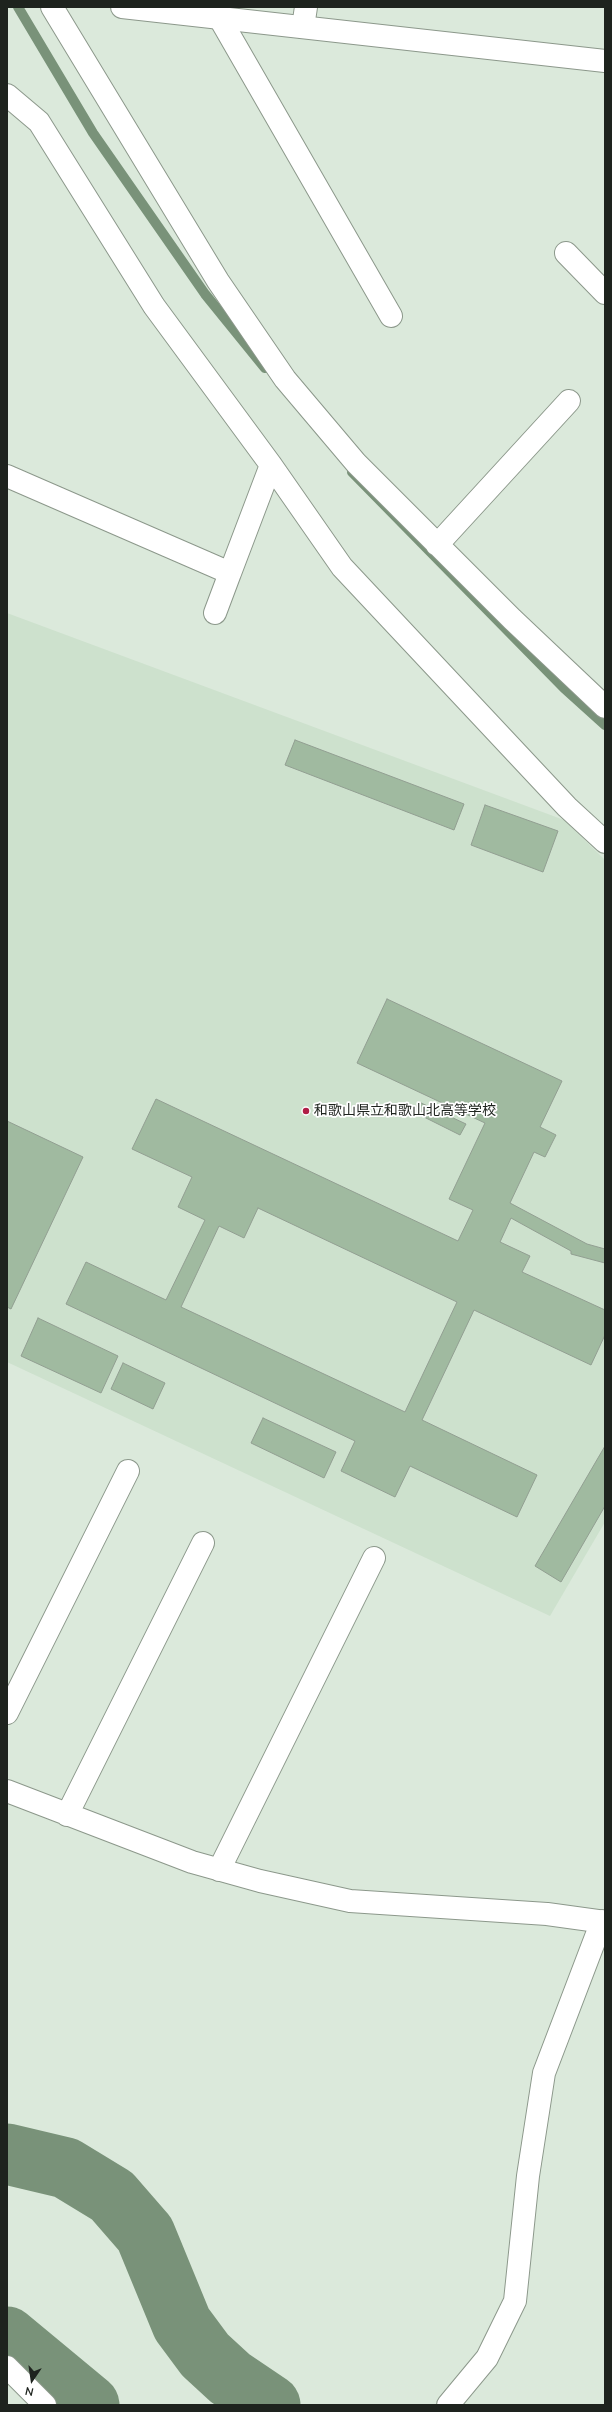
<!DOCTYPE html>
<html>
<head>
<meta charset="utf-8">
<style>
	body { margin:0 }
	#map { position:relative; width:612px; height:2412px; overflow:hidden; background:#dbe9db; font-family:Mulish,sans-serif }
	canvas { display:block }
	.frame { position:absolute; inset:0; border:8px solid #1e231e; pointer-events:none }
	.north { position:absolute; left:12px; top:2360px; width:40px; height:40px; -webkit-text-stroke:3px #fff; paint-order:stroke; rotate:193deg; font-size:11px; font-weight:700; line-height:16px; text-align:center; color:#1e231e }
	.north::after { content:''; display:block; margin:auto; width:14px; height:18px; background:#1e231e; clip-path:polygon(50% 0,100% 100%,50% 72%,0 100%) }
</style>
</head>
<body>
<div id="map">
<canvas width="612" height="2412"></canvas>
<div class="frame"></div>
<div class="north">N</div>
</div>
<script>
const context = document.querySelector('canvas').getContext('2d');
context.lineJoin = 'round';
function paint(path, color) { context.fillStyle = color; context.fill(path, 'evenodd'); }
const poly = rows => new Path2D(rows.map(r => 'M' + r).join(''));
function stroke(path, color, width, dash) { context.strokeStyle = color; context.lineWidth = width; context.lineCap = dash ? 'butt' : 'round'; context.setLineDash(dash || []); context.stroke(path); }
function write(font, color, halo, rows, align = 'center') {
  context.font = font + ' Mulish,"Noto Sans JP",sans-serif'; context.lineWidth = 3.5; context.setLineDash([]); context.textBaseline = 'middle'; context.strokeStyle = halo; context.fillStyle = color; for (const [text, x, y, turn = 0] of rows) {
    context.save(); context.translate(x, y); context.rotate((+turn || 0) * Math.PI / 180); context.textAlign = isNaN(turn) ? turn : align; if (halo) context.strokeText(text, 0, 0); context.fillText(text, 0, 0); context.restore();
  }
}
paint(poly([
	[7,613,564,820,605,860,605,1522,550,1616,7,1362]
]), '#cde1cd');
stroke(poly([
	[18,7,93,133,205,294,265,368],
	[352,472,564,688,605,725]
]), '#799279', 10);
stroke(poly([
	[7,2154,66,2168,112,2196,145,2234,182,2324,205,2355,230,2378,270,2405],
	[7,2337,89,2405]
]), '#799279', 61);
const building = poly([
	[295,740,464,804,454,830,285,765,295,740],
	[485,805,558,831,543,872,471,845,485,805],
	[387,999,562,1081,540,1127,556,1135,545,1157,534,1152,510,1203,587,1244,605,1249,605,1263,571,1254,571,1251,511,1218,500,1242,530,1256,522,1272,605,1310,605,1335,591,1365,474,1310,422,1420,537,1475,517,1517,410,1466,395,1497,341,1471,355,1441,66,1304,86,1262,166,1300,205,1220,178,1207,192,1177,132,1149,156,1099,458,1241,473,1210,449,1199,485,1123,357,1063,387,999],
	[258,1208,457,1302,405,1412,181,1307,219,1226,244,1238,258,1208],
	[419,1102,466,1124,460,1135,414,1112,419,1102],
	[7,1121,83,1157,11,1309,7,1307,7,1121],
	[38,1318,118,1356,101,1393,21,1356,38,1318],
	[123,1363,165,1383,153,1409,111,1389,123,1363],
	[263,1418,336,1452,324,1478,251,1443,263,1418],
	[605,1446,605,1506,561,1582,535,1566,605,1446]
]);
paint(building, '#a0baa0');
stroke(building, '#929f92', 1);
const minor = poly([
	[52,7,218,281,285,379,356,463,512,619,605,707],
	[219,17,391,316],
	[303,27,306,7],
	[7,95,39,122,154,306,271,465,342,567,567,807,605,842],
	[566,253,605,293],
	[7,476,230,573,271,465],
	[437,545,569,401],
	[215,613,230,573],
	[7,1713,128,1471],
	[7,1791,192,1862,260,1881,350,1901,547,1914,605,1922],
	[67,1815,203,1543],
	[219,1870,374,1558],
	[7,2367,45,2405],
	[448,2405,487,2358,515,2301,528,2176,544,2073,602,1921]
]);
const tertiary = poly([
	[122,7,605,61]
]);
stroke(minor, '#8c988b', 24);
stroke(tertiary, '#8c988b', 24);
stroke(minor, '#fff', 22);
stroke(tertiary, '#fff', 22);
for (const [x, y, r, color] of [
	[306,1111,4,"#b01d46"]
]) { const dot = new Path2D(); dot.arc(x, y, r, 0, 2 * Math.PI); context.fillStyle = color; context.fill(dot); stroke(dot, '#fff', 1.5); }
write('14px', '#1e231e', '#fff', [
	["和歌山県立和歌山北高等学校",314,1111]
], 'left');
</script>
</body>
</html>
